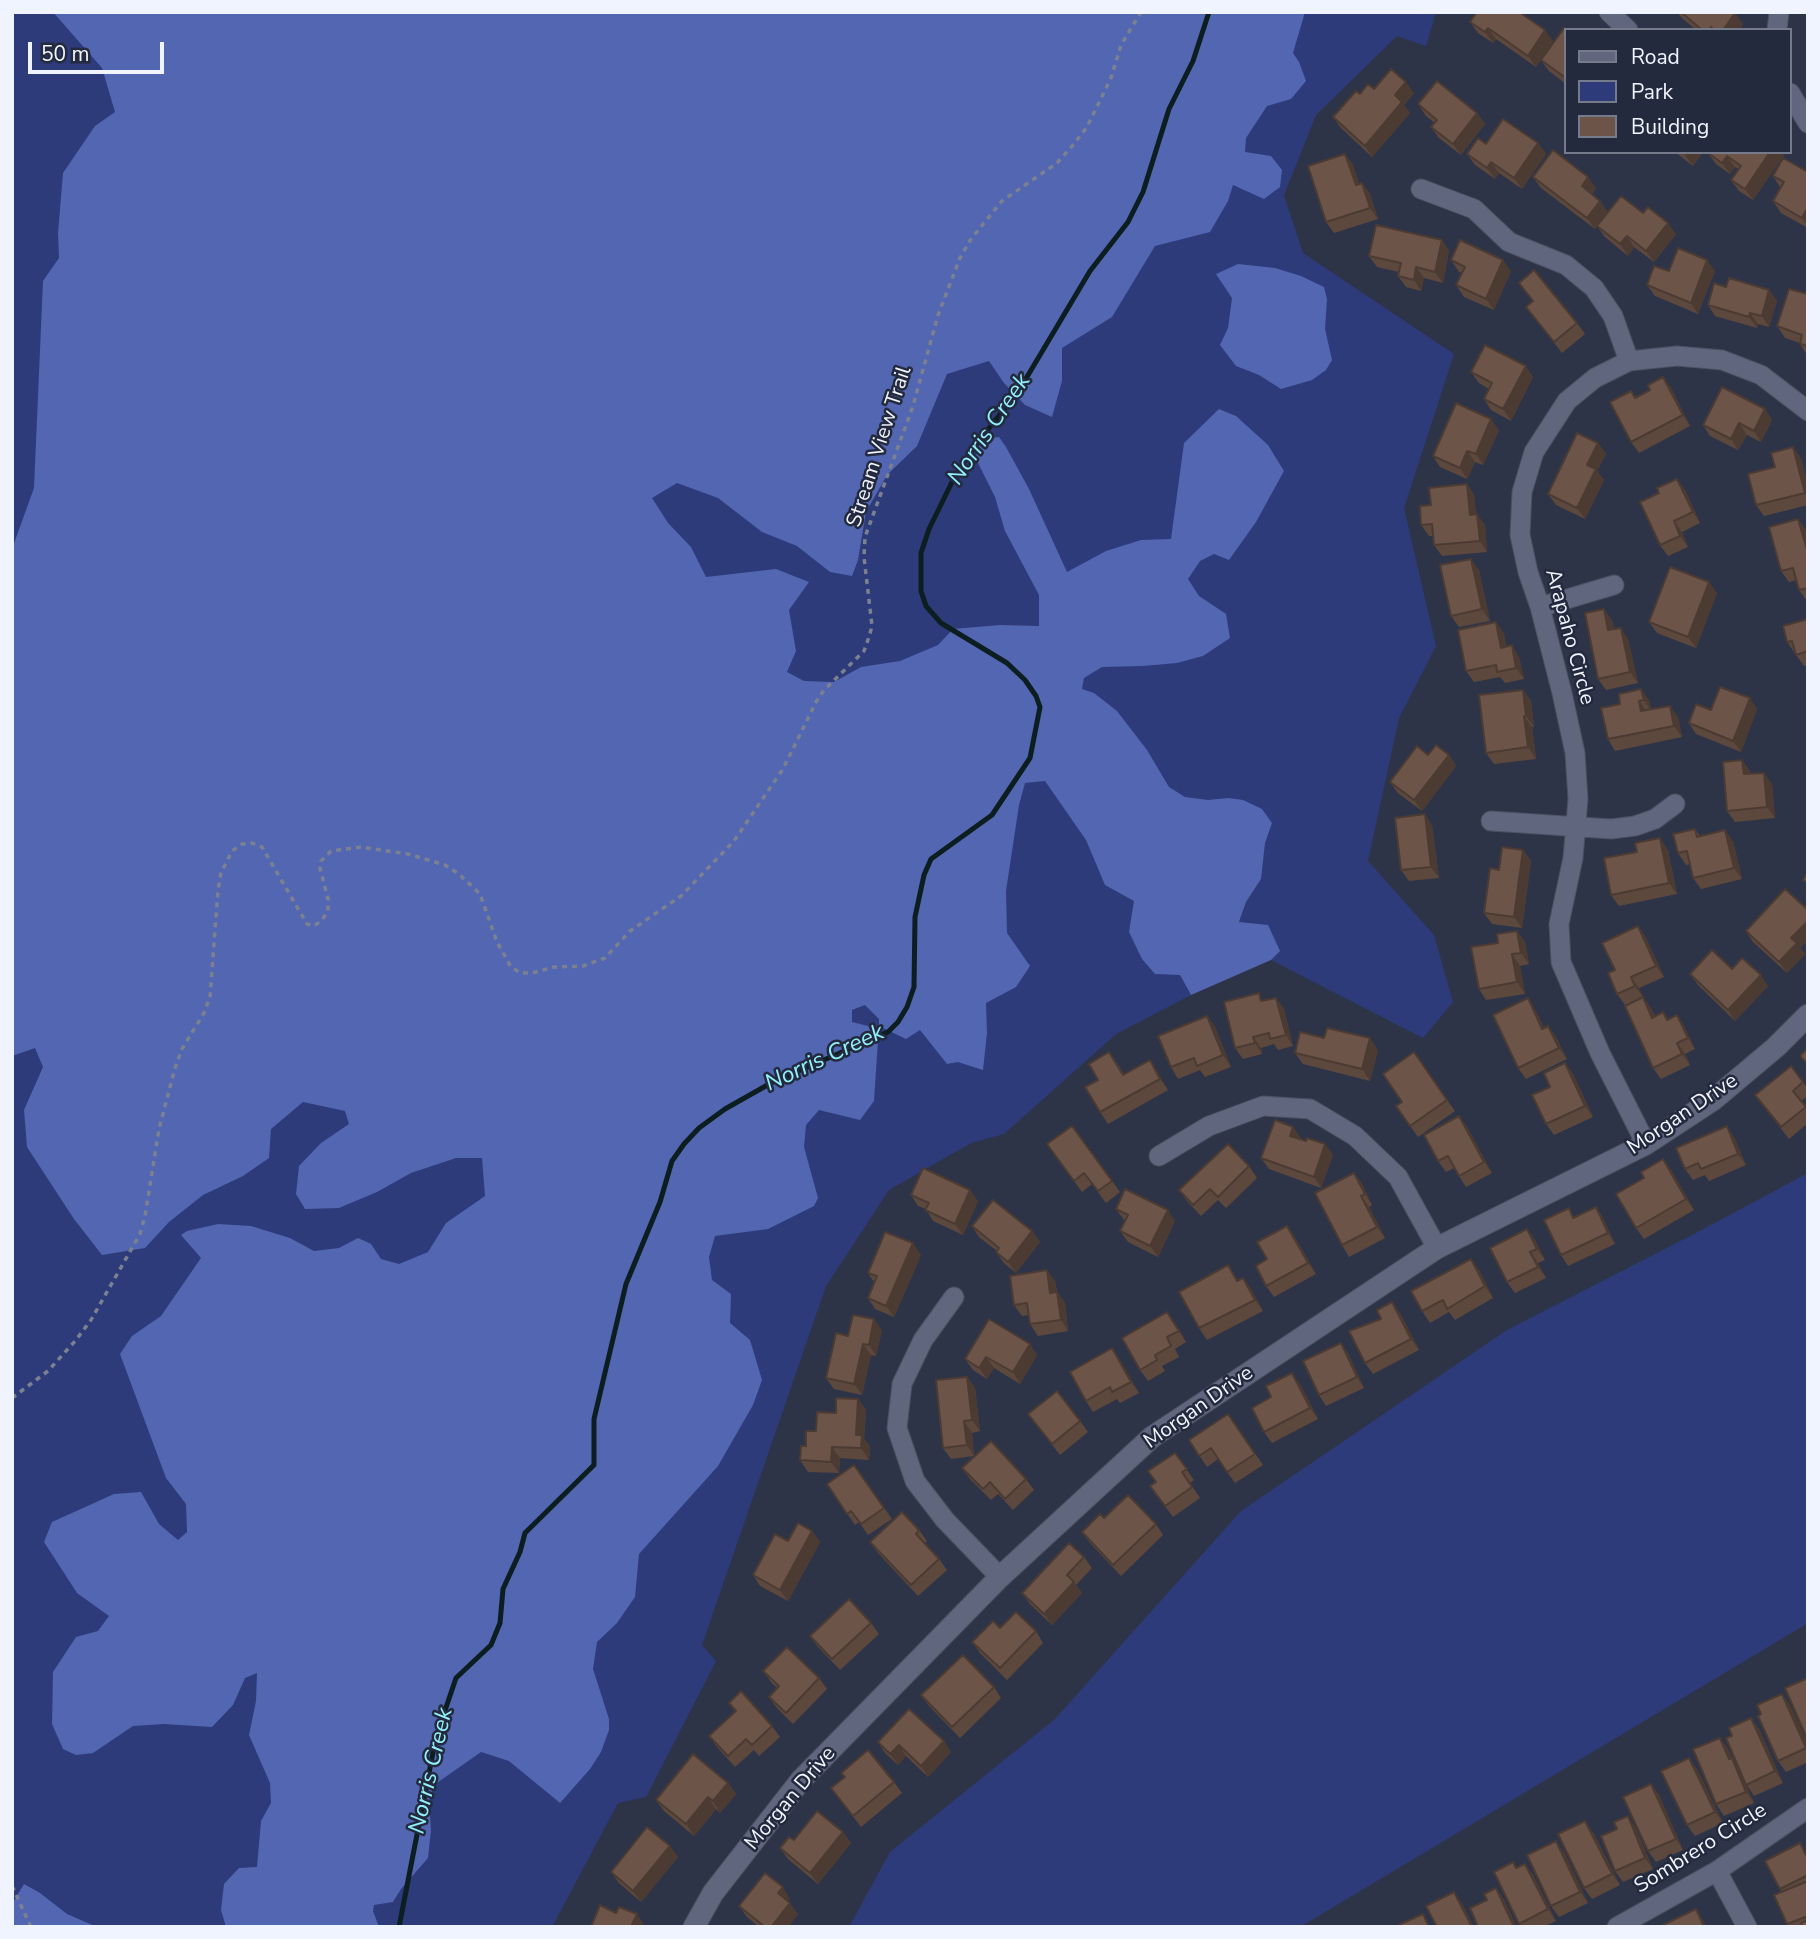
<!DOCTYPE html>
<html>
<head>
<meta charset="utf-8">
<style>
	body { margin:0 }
	#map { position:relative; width:1820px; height:1939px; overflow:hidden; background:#2e3448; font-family:"Nunito Sans",sans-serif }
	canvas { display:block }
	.frame { position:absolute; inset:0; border:14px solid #f0f4fe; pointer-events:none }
	.legend { position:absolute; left:1564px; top:28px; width:228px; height:126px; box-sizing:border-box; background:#242a3e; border:2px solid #767b8b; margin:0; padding:9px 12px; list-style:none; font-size:21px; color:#f0f4fe }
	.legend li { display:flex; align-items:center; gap:14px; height:35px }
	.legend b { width:35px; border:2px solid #767b8b }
	.scale { position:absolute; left:28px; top:42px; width:136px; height:32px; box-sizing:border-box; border:4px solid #f0f4fe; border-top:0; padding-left:9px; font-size:21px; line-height:24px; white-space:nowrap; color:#f0f4fe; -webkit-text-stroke:5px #242a3e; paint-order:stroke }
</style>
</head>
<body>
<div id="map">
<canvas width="1820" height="1939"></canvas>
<div class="frame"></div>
<ul class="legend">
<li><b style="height:9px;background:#5f667d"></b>Road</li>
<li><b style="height:19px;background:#2d3b7a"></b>Park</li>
<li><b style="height:19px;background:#6c5448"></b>Building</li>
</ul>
<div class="scale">50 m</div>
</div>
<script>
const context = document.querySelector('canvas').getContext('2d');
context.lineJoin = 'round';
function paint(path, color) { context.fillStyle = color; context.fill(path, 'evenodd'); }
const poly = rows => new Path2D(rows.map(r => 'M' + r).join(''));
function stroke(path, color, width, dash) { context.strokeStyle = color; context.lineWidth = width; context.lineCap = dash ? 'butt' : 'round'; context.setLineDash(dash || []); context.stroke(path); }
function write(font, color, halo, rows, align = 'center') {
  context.font = font + ' "Nunito Sans",sans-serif'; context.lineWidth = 5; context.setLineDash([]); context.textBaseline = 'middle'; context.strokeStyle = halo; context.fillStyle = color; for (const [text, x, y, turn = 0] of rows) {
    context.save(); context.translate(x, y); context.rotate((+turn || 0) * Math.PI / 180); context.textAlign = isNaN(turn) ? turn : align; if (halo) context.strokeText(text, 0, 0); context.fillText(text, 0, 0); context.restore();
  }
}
paint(poly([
	[12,12,1436,12,1426,46,1397,36,1316,115,1284,195,1303,253,1454,354,1404,508,1436,646,1399,718,1368,861,1434,935,1453,1002,1423,1038,1271,960,1280,951,1239,923,1246,902,1261,879,1180,975,1191,995,1116,1034,1004,1134,971,1143,889,1190,826,1286,702,1645,716,1661,646,1797,618,1803,552,1927,12,1927],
	[604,1706,609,1719,559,1802,539,1786],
	[1808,1173,1808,1623,1300,1927,849,1927,890,1852,1055,1719,1241,1511,1507,1330,1696,1233]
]), '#2d3b7a');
paint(poly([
	[53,12,1305,12,1293,53,1299,62,1306,81,1291,99,1267,106,1246,138,1245,152,1271,156,1282,170,1280,187,1264,199,1233,185,1228,201,1210,232,1155,246,1112,317,1062,348,1062,381,1052,417,1025,405,1004,383,989,361,947,374,917,446,887,475,866,512,858,560,852,576,830,572,797,546,762,532,718,498,677,483,652,498,668,523,691,547,706,577,776,569,809,582,789,610,796,651,787,672,804,681,834,682,861,667,900,661,938,645,953,629,1000,625,1039,626,1039,595,1005,531,995,497,975,457,982,439,999,437,1006,447,1029,489,1067,572,1106,551,1141,540,1171,539,1184,443,1219,409,1236,416,1268,445,1284,471,1256,522,1229,560,1214,554,1200,561,1188,579,1199,596,1226,614,1230,638,1203,656,1177,663,1143,666,1102,667,1084,678,1082,689,1094,693,1117,711,1147,750,1169,787,1185,797,1208,800,1228,798,1243,800,1262,809,1272,823,1265,843,1261,879,1246,902,1239,922,1268,925,1280,951,1271,960,1191,995,1180,975,1155,974,1142,959,1129,932,1134,901,1105,885,1086,840,1045,781,1025,783,1019,805,1006,891,1007,933,1030,966,1016,987,986,1003,987,1033,983,1070,958,1062,947,1064,920,1030,906,1039,879,1026,879,1019,865,1005,852,1010,852,1022,868,1026,878,1041,874,1101,860,1120,819,1110,806,1125,804,1147,818,1198,814,1206,768,1229,715,1236,709,1257,712,1280,731,1294,730,1323,750,1340,762,1380,753,1405,718,1466,639,1554,635,1597,617,1623,597,1642,593,1669,609,1719,609,1730,601,1752,590,1769,560,1803,509,1761,481,1752,434,1785,429,1801,431,1830,428,1858,401,1889,393,1902,374,1905,373,1911,379,1927,226,1927,221,1910,224,1884,239,1868,257,1867,261,1821,271,1803,270,1783,249,1735,256,1701,257,1673,245,1678,233,1705,212,1727,164,1724,133,1726,93,1753,76,1755,63,1749,52,1724,53,1672,76,1637,98,1631,109,1616,77,1593,44,1542,52,1522,114,1494,141,1492,159,1524,178,1540,187,1532,186,1504,166,1478,120,1354,132,1336,161,1316,201,1258,181,1235,187,1231,218,1224,251,1226,290,1238,314,1251,339,1248,358,1238,371,1244,381,1259,399,1264,428,1252,446,1223,485,1196,482,1158,456,1158,411,1173,377,1192,339,1208,305,1209,296,1194,299,1166,321,1143,349,1124,345,1111,303,1102,271,1129,269,1158,243,1176,203,1195,169,1222,145,1248,102,1255,74,1219,27,1147,24,1110,43,1067,35,1048,12,1056,12,549,34,488,43,281,59,258,58,233,63,173,95,126,115,112,102,68],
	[1238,264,1275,268,1301,276,1324,287,1327,299,1325,329,1332,360,1326,370,1312,380,1281,389,1259,375,1236,366,1220,345,1228,328,1232,298,1216,274],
	[24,1884,40,1893,67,1914,97,1927,12,1927,12,1904]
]), '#5266b2');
stroke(poly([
	[399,1927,436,1737,456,1678,491,1645,500,1623,503,1589,520,1552,525,1533,594,1465,594,1419,626,1284,660,1202,672,1161,684,1144,699,1128,725,1109,771,1083,888,1032,898,1022,907,1007,914,987,915,917,924,875,931,859,992,815,1030,758,1040,707,1036,696,1025,680,1007,663,941,623,926,606,921,591,921,553,929,529,955,476,973,448,1018,392,1090,271,1128,222,1143,192,1169,109,1193,61,1209,12]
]), '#0c1e20', 5);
const street = poly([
	[1609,12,1628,30],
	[1777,30,1779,12],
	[1790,93,1808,123],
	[1421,189,1474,209,1509,242,1566,265,1594,288,1613,316,1629,361],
	[1540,607,1614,585],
	[1491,821,1611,829,1635,826,1655,819,1675,804],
	[1646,1144,1600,1053,1561,962,1559,924,1573,858,1578,799,1575,753,1562,693,1540,607,1528,572,1520,535,1522,492,1534,452,1567,401,1595,378,1629,361,1677,356,1722,360,1761,375,1808,411],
	[1159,1156,1209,1126,1263,1106,1310,1109,1355,1136,1398,1177,1437,1248],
	[954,1297,923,1340,902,1384,897,1428,915,1481,945,1520,1000,1577],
	[1717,1871,1747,1927],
	[1617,1927,1717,1871,1808,1808]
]);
const secondary = poly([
	[694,1927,713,1893,801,1780,1000,1577,1152,1437,1437,1248,1646,1144,1713,1100,1776,1047,1808,1015]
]);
stroke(street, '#4a5060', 21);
stroke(secondary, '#4a5060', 23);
stroke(poly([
	[12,1398,48,1371,76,1340,91,1320,140,1234,145,1216,159,1129,175,1068,182,1049,204,1013,210,997,218,890,221,873,232,851,242,844,252,843,262,847,307,924,314,926,322,920,328,911,328,899,320,868,321,861,331,851,361,847,408,854,445,865,459,874,480,894,497,942,511,967,521,973,532,973,554,967,583,966,605,958,630,931,681,896,734,841,783,769,816,702,824,690,864,651,869,637,872,626,864,557,865,537,913,406,938,315,960,258,971,239,1002,201,1057,163,1074,144,1087,127,1111,78,1121,45,1141,12],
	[12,1886,31,1927]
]), '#7c8191', 3.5, [5, 5]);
stroke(street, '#5f667d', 19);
stroke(secondary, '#5f667d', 21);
paint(poly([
	[1677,12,1734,12,1743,24,1739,30,1696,30,1681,17],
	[1470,22,1553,41,1536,67,1496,39,1493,43,1478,33],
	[1566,30,1566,84,1549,71,1541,60],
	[1374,89,1414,93,1404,105,1410,113,1372,157,1341,128,1333,117,1360,94],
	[1418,104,1477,113,1485,124,1461,155,1439,138,1431,127,1435,123,1426,116],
	[1538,143,1546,154,1522,189,1499,173,1495,179,1475,165,1467,154,1486,144],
	[1675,152,1703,152,1693,166],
	[1786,152,1753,200,1739,191,1731,180,1739,169,1735,167,1730,174,1716,164,1708,153],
	[1345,154,1353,165,1359,184,1362,183,1370,194,1378,219,1334,233,1326,222],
	[1808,172,1808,228,1781,213,1773,201,1780,187,1773,176],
	[1533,177,1596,188,1592,194,1608,212,1595,229,1541,188],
	[1643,213,1676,234,1654,262,1634,247,1628,256,1605,237,1597,226],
	[1442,240,1449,251,1443,283,1424,278,1421,291,1406,287,1398,276,1399,272,1377,267,1369,256],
	[1451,260,1511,271,1494,310,1464,297,1456,285,1462,273,1459,272],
	[1669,271,1715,271,1698,314,1655,296,1647,285],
	[1519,283,1577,323,1585,334,1562,353,1526,307,1533,302],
	[1726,287,1769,290,1777,301,1769,327,1758,324,1757,328,1715,316,1708,305],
	[1808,294,1807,355,1800,344,1800,343,1785,338,1777,326],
	[1471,372,1533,377,1511,421,1491,410,1484,399,1489,389,1479,383],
	[1663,377,1671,388,1690,426,1639,453,1631,442,1631,391,1636,397,1650,390],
	[1765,409,1772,420,1761,442,1747,435,1738,450,1710,436,1703,425],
	[1499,430,1483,465,1475,462,1467,479,1440,467,1433,456],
	[1598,443,1606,454,1597,471,1604,480,1585,519,1556,505,1548,494],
	[1801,458,1808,486,1808,505,1764,516,1756,505,1775,467],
	[1467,484,1474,495,1476,514,1485,525,1487,552,1442,556,1434,545,1433,536,1429,536,1421,525,1431,505],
	[1685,490,1700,523,1682,532,1688,547,1668,556,1660,545],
	[1798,519,1806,530,1808,536,1807,601,1799,590,1796,580,1789,582,1781,571],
	[1479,570,1490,621,1459,627,1451,616],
	[1717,593,1696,648,1657,633,1649,622],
	[1808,619,1808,665,1804,666,1787,642],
	[1612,620,1614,629,1628,639,1638,683,1606,690,1598,679],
	[1504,633,1506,647,1519,657,1524,679,1505,683,1500,677,1474,682,1466,671],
	[1523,690,1531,701,1534,727,1532,727,1536,759,1494,764,1486,753],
	[1649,700,1651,709,1678,717,1682,737,1615,751,1608,739,1620,704],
	[1757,709,1741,752,1696,734,1689,723,1711,710],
	[1428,755,1449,755,1456,766,1422,811,1398,793,1390,782],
	[1750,771,1750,774,1772,784,1775,818,1735,822,1727,811],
	[1432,825,1439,878,1409,881,1401,870],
	[1695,829,1700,836,1733,841,1742,879,1701,889,1693,878,1690,864,1686,865,1678,853],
	[1523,850,1531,861,1522,928,1492,924,1484,913,1499,870],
	[1668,850,1677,894,1619,906,1611,895],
	[1808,910,1808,940,1800,948,1805,954,1787,973,1753,942,1746,931],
	[1638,926,1646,938,1664,977,1639,988,1643,997,1625,1005,1617,994,1615,970],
	[1517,931,1525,942,1529,964,1520,966,1525,994,1486,1000,1479,989,1498,943],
	[1690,974,1768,986,1735,1021,1698,985],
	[1276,998,1284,1009,1293,1046,1278,1050,1274,1044,1261,1048,1262,1054,1243,1059,1235,1048,1264,1001],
	[1528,998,1535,1010,1544,1028,1548,1026,1556,1037,1567,1059,1526,1079,1518,1068],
	[1651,1008,1655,1016,1663,1012,1668,1019,1677,1015,1684,1026,1695,1049,1685,1054,1690,1065,1661,1079,1653,1068],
	[1207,1016,1215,1027,1231,1067,1205,1077,1200,1070,1178,1079,1171,1067],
	[1324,1038,1378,1050,1370,1081,1303,1064,1295,1053],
	[1414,1052,1455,1111,1418,1137,1396,1106,1402,1102],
	[1150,1060,1168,1090,1108,1124,1100,1112,1098,1080,1117,1063,1124,1074],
	[1565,1063,1573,1074,1593,1117,1554,1135,1546,1124,1550,1087],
	[1791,1066,1808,1089,1808,1096,1801,1101,1808,1110,1808,1123,1789,1139,1755,1095],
	[1459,1116,1467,1127,1492,1173,1466,1187,1454,1168,1446,1172,1438,1161],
	[1072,1126,1120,1192,1106,1203,1092,1184,1082,1192,1047,1144],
	[1734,1137,1746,1165,1709,1181,1705,1175,1693,1180,1685,1169],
	[1301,1138,1301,1139,1306,1141,1325,1144,1333,1155,1321,1188,1269,1169,1261,1158],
	[1663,1159,1671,1170,1694,1210,1644,1239,1636,1228,1644,1178],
	[1249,1166,1257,1178,1226,1208,1218,1200,1201,1216,1187,1201,1179,1190],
	[1354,1173,1362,1184,1372,1205,1369,1207,1385,1238,1349,1257,1342,1245],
	[911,1195,978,1201,963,1235,933,1221,926,1209,918,1206],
	[1596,1207,1603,1218,1615,1244,1568,1266,1561,1255,1575,1217],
	[1116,1209,1175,1221,1158,1257,1128,1242,1120,1231,1125,1221],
	[972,1226,1032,1231,1040,1242,1016,1273,1004,1263,996,1252,997,1251,979,1237],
	[1287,1226,1295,1237,1316,1274,1274,1297,1266,1286,1267,1259],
	[1527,1229,1535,1240,1545,1260,1538,1263,1546,1278,1515,1293,1507,1282],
	[921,1255,894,1317,875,1309,868,1298,874,1282,868,1273],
	[1479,1270,1493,1298,1455,1320,1449,1312,1430,1323,1422,1311],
	[1235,1276,1238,1281,1243,1278,1251,1289,1263,1311,1207,1340,1199,1328],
	[1055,1281,1057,1292,1065,1303,1068,1331,1038,1336,1030,1324,1029,1315,1022,1316,1014,1305],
	[1400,1313,1419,1350,1373,1374,1365,1363],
	[989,1319,1037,1355,1020,1384,994,1368,987,1379,973,1370,965,1359],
	[1175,1323,1186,1342,1175,1349,1179,1357,1162,1366,1165,1371,1148,1381,1140,1370],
	[882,1330,876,1356,871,1355,862,1395,834,1389,826,1378,848,1336],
	[1341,1343,1348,1354,1364,1388,1326,1406,1319,1395],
	[1120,1360,1139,1393,1120,1403,1117,1399,1093,1412,1086,1401],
	[967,1377,975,1388,980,1431,972,1433,974,1456,1026,1479,1034,1490,1013,1510,998,1494,991,1500,970,1479,962,1468,974,1456,951,1459,943,1448],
	[1300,1384,1318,1419,1272,1443,1264,1432],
	[858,1399,866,1410,864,1439,870,1446,869,1460,840,1458,839,1473,808,1472,800,1460,806,1446,816,1431,836,1413],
	[1028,1414,1080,1421,1088,1432,1060,1455],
	[1228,1414,1263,1465,1235,1483,1218,1459,1207,1467,1189,1440],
	[1175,1453,1194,1480,1190,1483,1200,1498,1173,1517,1150,1486,1156,1482],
	[854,1465,892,1519,868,1535,859,1522,855,1525,827,1484],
	[1104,1518,1156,1524,1163,1535,1121,1576,1090,1543,1082,1532],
	[919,1530,927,1541,925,1543,939,1559,947,1570,918,1596,878,1553,870,1542],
	[812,1531,820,1542,788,1601,760,1586,753,1575,788,1541],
	[1084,1557,1092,1568,1076,1585,1082,1593,1052,1625,1030,1604,1022,1593],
	[871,1623,879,1634,840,1670,818,1647,810,1636],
	[1000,1628,1036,1631,1043,1643,1007,1680,980,1653,972,1642],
	[763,1671,819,1678,827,1689,793,1724,777,1708,769,1697,777,1688,771,1682],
	[994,1687,1001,1698,960,1738,929,1706,921,1695],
	[1782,1694,1790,1705,1808,1745,1808,1762,1786,1772,1778,1761,1761,1714],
	[729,1703,772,1726,780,1737,759,1756,754,1750,735,1767,717,1747,709,1736,735,1712],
	[1759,1729,1783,1783,1754,1796,1745,1782,1754,1803,1724,1816,1716,1804,1720,1738,1728,1749,1732,1758,1739,1767],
	[944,1741,951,1752,928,1777,906,1756,898,1765,885,1753,878,1742],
	[1697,1769,1723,1823,1695,1836,1687,1825],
	[894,1782,902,1793,861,1827,831,1788],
	[728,1783,736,1794,720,1813,716,1809,694,1836,664,1811,656,1800],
	[1651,1784,1659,1795,1683,1850,1656,1862,1648,1851],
	[1635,1827,1653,1869,1623,1882,1615,1871,1617,1829],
	[843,1832,851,1843,818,1884,788,1859,780,1848,794,1840],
	[1593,1832,1620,1885,1592,1899,1584,1888],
	[1564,1852,1588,1903,1559,1917,1551,1906],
	[1808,1854,1808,1927,1788,1927,1787,1924,1781,1892,1780,1889],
	[678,1857,641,1902,619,1883,611,1872],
	[1525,1864,1533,1875,1556,1921,1543,1927,1521,1927,1519,1924,1517,1868],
	[790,1899,788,1902,798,1914,788,1927,759,1927,747,1917,739,1906]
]), '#5d483e');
paint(poly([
	[1735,13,1743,24,1739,30,1723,30],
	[1488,28,1496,39,1493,43,1485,32],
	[1545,30,1553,41,1536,67,1528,56],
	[1406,82,1414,93,1404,105,1410,113,1372,157,1365,146,1395,95],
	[1477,113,1485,124,1461,155,1453,144],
	[1538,143,1546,154,1522,189,1514,178],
	[1687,152,1703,152,1693,166,1685,155],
	[1770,152,1786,152,1753,200,1745,189],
	[1345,154,1353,165,1363,196,1356,185],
	[1727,156,1735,167,1730,174,1722,163],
	[1491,162,1499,173,1495,179,1487,168],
	[1588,177,1596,188,1589,197,1582,186],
	[1362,183,1370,194,1378,219,1370,208],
	[1600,201,1608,212,1595,229,1587,218],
	[1808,207,1808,226,1802,218],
	[1668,223,1676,234,1654,262,1646,251],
	[1627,236,1634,247,1628,256,1620,244],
	[1442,240,1449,251,1443,283,1435,272],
	[1503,260,1511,271,1494,310,1486,299],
	[1707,260,1715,271,1698,314,1691,303],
	[1416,267,1424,278,1421,291,1414,280],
	[1769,290,1777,301,1769,327,1762,316],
	[1750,313,1758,324,1757,328,1749,317],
	[1526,366,1533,377,1511,421,1503,409],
	[1663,377,1671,388,1690,426,1683,415],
	[1765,409,1772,420,1761,442,1754,431],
	[1491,419,1499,430,1483,465,1476,454],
	[1739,423,1747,435,1738,450,1731,439],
	[1598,443,1606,454,1597,471,1604,480,1585,519,1577,508,1587,465],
	[1793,447,1801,458,1808,486,1808,497,1805,493],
	[1467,451,1475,462,1467,479,1460,468],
	[1677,479,1685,490,1700,523,1693,512],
	[1467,484,1474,495,1477,526,1470,515],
	[1477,514,1485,525,1487,552,1480,541],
	[1798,519,1806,530,1808,536,1808,553],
	[1674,521,1682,532,1688,547,1680,536],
	[1471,559,1479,570,1490,621,1482,609],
	[1709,582,1717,593,1696,648,1688,637],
	[1604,609,1612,620,1616,641,1608,630],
	[1496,622,1504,633,1509,659,1501,648],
	[1621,628,1628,639,1638,683,1630,672],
	[1512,645,1519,657,1524,679,1516,668],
	[1641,689,1649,700,1652,712,1644,700],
	[1523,690,1531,701,1534,727,1526,716],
	[1750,698,1757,709,1741,752,1733,741],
	[1639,701,1647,712,1641,711],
	[1670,706,1678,717,1682,737,1674,726],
	[1524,716,1532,727,1536,759,1528,747],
	[1449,755,1456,766,1422,811,1414,800],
	[1742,760,1750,771,1752,786,1744,774],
	[1764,773,1772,784,1775,818,1767,807],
	[1425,814,1432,825,1439,878,1431,867],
	[1725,830,1733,841,1742,879,1734,868],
	[1660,838,1668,850,1677,894,1669,883],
	[1523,850,1531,861,1522,928,1514,917],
	[1808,921,1808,940,1800,948,1805,954,1787,973,1779,962,1791,938],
	[1638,926,1646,938,1664,977,1656,966],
	[1517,931,1525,942,1529,964,1521,953],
	[1512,954,1520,966,1525,994,1517,982],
	[1761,975,1768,986,1735,1021,1728,1010],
	[1631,977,1639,988,1643,997,1635,986],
	[1643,997,1651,1008,1660,1029,1652,1018],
	[1276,998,1284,1009,1293,1046,1286,1035],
	[1528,998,1535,1010,1550,1040,1542,1029],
	[1677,1015,1684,1026,1695,1049,1688,1038],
	[1207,1016,1215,1027,1231,1067,1223,1055],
	[1548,1026,1556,1037,1567,1059,1559,1048],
	[1253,1037,1261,1048,1262,1054,1255,1043],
	[1370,1038,1378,1050,1370,1081,1362,1069],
	[1677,1043,1685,1054,1690,1065,1682,1054],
	[1150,1060,1157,1071,1168,1090,1160,1079],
	[1565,1063,1573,1074,1593,1117,1585,1106],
	[1459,1116,1467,1127,1492,1173,1484,1162],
	[1727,1126,1734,1137,1746,1165,1738,1154],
	[1293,1127,1301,1138,1298,1147,1290,1136],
	[1325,1144,1333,1155,1321,1188,1314,1177],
	[1663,1159,1671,1170,1694,1210,1686,1199],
	[1354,1173,1362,1184,1372,1205,1365,1194],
	[970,1190,978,1201,963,1235,955,1224],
	[1361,1196,1369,1207,1385,1238,1377,1227],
	[1596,1207,1603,1218,1615,1244,1608,1233],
	[1168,1210,1175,1221,1158,1257,1150,1246],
	[1287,1226,1295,1237,1316,1274,1308,1263],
	[1527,1229,1535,1240,1545,1260,1537,1249],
	[1032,1231,1040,1242,1016,1273,1008,1262],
	[913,1243,921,1255,894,1317,886,1306],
	[1530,1252,1538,1263,1546,1278,1538,1267],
	[1471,1259,1479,1270,1493,1298,1485,1286],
	[1047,1270,1055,1281,1058,1304,1050,1293],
	[1243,1278,1251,1289,1263,1311,1255,1300],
	[1057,1292,1065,1303,1068,1331,1061,1320],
	[1392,1302,1400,1313,1419,1350,1411,1339],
	[1167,1312,1175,1323,1186,1342,1179,1331],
	[874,1319,882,1330,876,1356,869,1345],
	[1341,1343,1348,1354,1364,1388,1357,1377],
	[863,1344,871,1355,862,1395,854,1384],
	[1030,1344,1037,1355,1020,1384,1013,1372],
	[1112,1348,1120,1360,1139,1393,1131,1382],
	[986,1357,994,1368,987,1379,979,1368],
	[1292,1373,1300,1384,1318,1419,1310,1408],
	[967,1377,975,1388,980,1431,972,1420],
	[858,1399,866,1410,864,1439,870,1446,869,1460,861,1448,856,1435],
	[964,1421,972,1433,974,1456,967,1445],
	[832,1447,840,1458,839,1473,831,1462],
	[812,1531,820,1542,788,1601,780,1590],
	[1074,1582,1082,1593,1052,1625,1044,1614],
	[1782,1694,1790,1705,1808,1745,1808,1750],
	[1751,1718,1759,1729,1783,1783,1775,1771],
	[1720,1738,1728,1749,1736,1770,1729,1759],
	[944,1741,951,1752,928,1777,921,1766],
	[899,1745,906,1756,898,1765,890,1754],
	[1689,1758,1697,1769,1723,1823,1715,1812],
	[1732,1758,1740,1769,1754,1803,1746,1792],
	[728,1783,736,1794,720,1813,713,1801],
	[1651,1784,1659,1795,1683,1850,1676,1839],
	[708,1797,716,1809,694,1836,686,1824],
	[1628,1816,1635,1827,1653,1869,1645,1858],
	[1585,1821,1593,1832,1620,1885,1612,1874],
	[843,1832,851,1843,818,1884,810,1873],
	[1556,1841,1564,1852,1588,1903,1580,1892],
	[670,1846,678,1857,641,1902,633,1891],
	[1525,1864,1533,1875,1556,1921,1548,1909],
	[783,1887,790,1899,786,1905,778,1893],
	[1496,1888,1504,1899,1517,1927,1514,1927],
	[1454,1892,1462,1903,1474,1927,1472,1927],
	[790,1903,798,1914,788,1927,771,1927],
	[1696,1909,1703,1920,1707,1927,1704,1927],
	[637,1914,644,1925,644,1927,631,1927]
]), '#4c3b32');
const building = poly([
	[1477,12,1519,12,1545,30,1528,56,1488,28,1485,32,1470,22,1477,12],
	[1681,12,1734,12,1735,13,1723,30,1714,30,1711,27,1710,30,1702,30,1681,12],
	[1564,28,1568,30,1566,30,1566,78,1541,60,1564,28],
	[1391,69,1406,82,1395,95,1402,102,1365,146,1333,117,1356,91,1360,94,1368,84,1374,89,1391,69],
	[1437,81,1477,113,1453,144,1431,127,1437,120,1418,104,1437,81],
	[1503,119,1538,143,1514,178,1491,162,1487,168,1467,154,1478,138,1486,144,1503,119],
	[1553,150,1588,177,1582,186,1600,201,1587,218,1533,177,1553,150],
	[1770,152,1745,189,1731,180,1741,166,1727,156,1722,163,1708,153,1770,152],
	[1345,154,1356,185,1362,183,1370,208,1326,222,1308,166,1345,154],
	[1783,158,1808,172,1808,207,1802,218,1773,201,1784,182,1773,176,1783,158],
	[1621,196,1643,213,1648,207,1668,223,1646,251,1627,236,1620,244,1597,226,1621,196],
	[1376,225,1442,240,1435,272,1416,267,1414,280,1398,276,1401,263,1369,256,1376,225],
	[1460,240,1503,260,1486,299,1456,285,1465,267,1451,260,1460,240],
	[1678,248,1707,260,1691,303,1647,285,1654,266,1669,271,1678,248],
	[1534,270,1577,323,1554,342,1526,307,1533,301,1519,283,1534,270],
	[1729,278,1769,290,1762,316,1750,313,1749,317,1708,305,1714,283,1726,287,1729,278],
	[1789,289,1808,294,1808,346,1800,344,1802,335,1777,326,1789,289],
	[1485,345,1526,366,1503,409,1484,399,1492,383,1471,372,1485,345],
	[1663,377,1683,415,1631,442,1610,402,1631,391,1635,398,1650,390,1648,385,1663,377],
	[1722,387,1765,409,1754,431,1739,423,1731,439,1703,425,1722,387],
	[1456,403,1491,419,1476,454,1467,451,1460,468,1433,456,1456,403],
	[1577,433,1598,443,1587,465,1596,469,1577,508,1548,494,1577,433],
	[1793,447,1805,493,1756,505,1748,474,1775,467,1771,453,1793,447],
	[1677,479,1693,512,1674,521,1680,536,1660,545,1640,502,1659,493,1657,488,1677,479],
	[1467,484,1470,515,1477,514,1480,541,1434,545,1432,524,1421,525,1420,506,1431,505,1429,488,1467,484],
	[1798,519,1808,553,1808,588,1799,590,1793,568,1781,571,1769,527,1798,519],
	[1471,559,1482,609,1451,616,1440,565,1471,559],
	[1670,567,1709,582,1688,637,1649,622,1670,567],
	[1604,609,1608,630,1621,628,1630,672,1598,679,1585,613,1604,609],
	[1808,619,1808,651,1796,655,1792,641,1787,642,1783,626,1808,619],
	[1496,622,1501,648,1512,645,1516,668,1497,672,1496,665,1466,671,1458,630,1496,622],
	[1720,687,1750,698,1733,741,1689,723,1696,704,1711,710,1720,687],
	[1641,689,1644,700,1639,701,1641,711,1670,706,1674,726,1608,739,1601,708,1620,704,1619,694,1641,689],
	[1523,690,1526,716,1524,716,1528,747,1486,753,1479,695,1523,690],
	[1436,745,1449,755,1414,800,1390,782,1417,746,1428,755,1436,745],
	[1742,760,1744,774,1764,773,1767,807,1727,811,1723,762,1742,760],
	[1425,814,1431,867,1401,870,1395,818,1425,814],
	[1695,829,1697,837,1725,830,1734,868,1693,878,1687,851,1678,853,1673,834,1695,829],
	[1660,838,1669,883,1611,895,1604,858,1637,852,1635,843,1660,838],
	[1502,847,1523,850,1514,917,1484,913,1490,868,1499,870,1502,847],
	[1808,872,1808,883,1803,880,1808,872],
	[1785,889,1808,910,1808,921,1791,938,1797,943,1779,962,1746,931,1785,889],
	[1638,926,1656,966,1631,977,1635,986,1617,994,1608,973,1615,970,1602,943,1638,926],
	[1517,931,1521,953,1512,954,1517,982,1479,989,1471,947,1498,943,1497,934,1517,931],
	[1712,950,1732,969,1742,958,1761,975,1728,1010,1690,974,1712,950],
	[1259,993,1261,1001,1276,998,1286,1035,1270,1039,1269,1033,1253,1037,1255,1043,1235,1048,1224,1002,1259,993],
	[1643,997,1652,1018,1663,1012,1667,1020,1677,1015,1688,1038,1677,1043,1682,1054,1653,1068,1625,1006,1643,997],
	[1528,998,1542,1029,1548,1026,1559,1048,1518,1068,1493,1015,1528,998],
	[1207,1016,1223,1055,1197,1066,1194,1058,1171,1067,1158,1036,1207,1016],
	[1327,1028,1370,1038,1362,1069,1295,1053,1300,1032,1324,1038,1327,1028],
	[1808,1048,1808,1064,1800,1056,1808,1048],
	[1109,1052,1123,1075,1150,1060,1160,1079,1100,1112,1085,1087,1098,1080,1089,1064,1109,1052],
	[1414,1052,1447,1100,1410,1126,1396,1106,1402,1102,1383,1074,1414,1052],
	[1565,1063,1585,1106,1546,1124,1532,1095,1550,1087,1544,1073,1565,1063],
	[1791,1066,1803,1082,1793,1091,1806,1107,1781,1127,1755,1095,1791,1066],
	[1459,1116,1484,1162,1459,1176,1448,1156,1438,1161,1424,1135,1459,1116],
	[1275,1120,1293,1127,1290,1136,1306,1141,1307,1138,1325,1144,1314,1177,1261,1158,1275,1120],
	[1072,1126,1112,1181,1098,1191,1084,1173,1074,1181,1047,1144,1072,1126],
	[1727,1126,1738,1154,1701,1169,1698,1163,1685,1169,1676,1148,1727,1126],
	[1228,1144,1249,1166,1218,1197,1210,1189,1193,1205,1179,1190,1228,1144],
	[1663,1159,1686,1199,1636,1228,1616,1194,1644,1178,1641,1172,1663,1159],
	[923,1168,970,1190,955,1224,925,1210,929,1203,911,1195,923,1168],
	[1354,1173,1365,1194,1361,1196,1377,1227,1342,1245,1315,1193,1354,1173],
	[1125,1189,1168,1210,1150,1246,1120,1231,1128,1215,1116,1209,1125,1189],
	[993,1200,1032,1231,1008,1262,996,1252,999,1248,972,1226,993,1200],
	[1596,1207,1608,1233,1561,1255,1544,1220,1569,1208,1573,1218,1596,1207],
	[1287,1226,1308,1263,1266,1286,1256,1266,1267,1259,1257,1242,1287,1226],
	[1527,1229,1537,1249,1530,1252,1538,1267,1507,1282,1490,1248,1527,1229],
	[885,1232,913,1243,886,1306,868,1298,877,1276,868,1273,885,1232],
	[1471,1259,1485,1286,1447,1309,1443,1300,1422,1311,1411,1291,1471,1259],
	[1228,1265,1237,1281,1243,1278,1255,1300,1199,1328,1179,1292,1228,1265],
	[1047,1270,1050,1293,1057,1292,1061,1320,1030,1324,1027,1303,1014,1305,1010,1276,1047,1270],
	[1392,1302,1411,1339,1365,1363,1349,1331,1381,1319,1377,1310,1392,1302],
	[1167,1312,1179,1331,1167,1337,1171,1346,1155,1355,1157,1360,1140,1370,1122,1338,1167,1312],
	[853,1315,874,1319,869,1345,863,1344,854,1384,826,1378,836,1333,848,1336,853,1315],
	[989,1319,1030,1344,1013,1372,986,1357,979,1368,965,1359,989,1319],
	[1341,1343,1357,1377,1319,1395,1303,1361,1341,1343],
	[1112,1348,1131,1382,1112,1392,1110,1387,1086,1401,1070,1372,1112,1348],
	[1292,1373,1310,1408,1264,1432,1252,1408,1271,1397,1266,1386,1292,1373],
	[967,1377,972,1420,964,1421,967,1445,943,1448,936,1380,967,1377],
	[1057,1391,1080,1421,1052,1444,1028,1414,1057,1391],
	[836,1398,858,1399,856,1435,862,1435,861,1448,832,1447,831,1462,800,1460,801,1446,806,1446,806,1431,816,1431,817,1412,836,1413,836,1398],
	[1228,1414,1255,1454,1227,1472,1211,1448,1199,1456,1189,1440,1228,1414],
	[991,1441,1026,1479,1005,1499,990,1482,983,1489,962,1468,991,1441],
	[1175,1453,1187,1469,1182,1472,1192,1487,1165,1506,1150,1486,1156,1482,1148,1471,1175,1453],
	[854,1465,884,1508,861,1524,851,1511,847,1514,827,1484,854,1465],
	[1128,1495,1156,1524,1113,1565,1082,1532,1100,1514,1104,1518,1128,1495],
	[902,1512,919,1530,916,1534,939,1559,911,1585,870,1542,902,1512],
	[798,1523,812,1531,780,1590,753,1575,775,1534,788,1541,798,1523],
	[1069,1543,1084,1557,1067,1575,1074,1582,1044,1614,1022,1593,1069,1543],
	[849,1599,871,1623,832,1659,810,1636,849,1599],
	[1016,1612,1036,1631,1000,1668,972,1642,993,1621,1000,1628,1016,1612],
	[787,1647,819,1678,786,1713,769,1697,779,1686,763,1671,787,1647],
	[963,1655,994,1687,952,1727,921,1695,963,1655],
	[1808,1678,1808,1741,1785,1688,1808,1678],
	[741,1691,772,1726,752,1745,746,1739,728,1756,709,1736,736,1711,729,1703,741,1691],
	[1782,1694,1806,1748,1778,1761,1758,1716,1761,1714,1757,1705,1782,1694],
	[909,1709,944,1741,921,1766,899,1745,890,1754,878,1742,909,1709],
	[1751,1718,1775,1771,1746,1785,1726,1738,1732,1736,1729,1728,1751,1718],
	[1720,1738,1729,1759,1732,1758,1746,1792,1716,1804,1693,1749,1720,1738],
	[868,1750,894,1782,853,1816,831,1788,845,1777,841,1773,868,1750],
	[693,1754,728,1783,713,1801,708,1797,686,1824,656,1800,693,1754],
	[1689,1758,1715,1812,1687,1825,1661,1771,1689,1758],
	[1651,1784,1676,1839,1648,1851,1623,1797,1651,1784],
	[817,1811,843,1832,810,1873,780,1848,789,1837,794,1840,817,1811],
	[1628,1816,1645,1858,1615,1871,1601,1836,1617,1829,1614,1822,1628,1816],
	[1585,1821,1612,1874,1584,1888,1558,1834,1585,1821],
	[647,1827,670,1846,633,1891,611,1872,647,1827],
	[1556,1841,1580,1892,1551,1906,1527,1855,1556,1841],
	[1800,1843,1808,1859,1808,1875,1780,1889,1765,1861,1800,1843],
	[1513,1862,1516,1868,1525,1864,1548,1909,1519,1924,1494,1872,1513,1862],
	[765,1873,783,1887,778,1893,790,1903,771,1927,765,1927,739,1906,765,1873],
	[1808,1881,1808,1916,1787,1924,1774,1895,1808,1881],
	[1496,1888,1514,1927,1478,1927,1470,1908,1487,1900,1484,1894,1496,1888],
	[1454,1892,1472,1927,1437,1927,1426,1906,1454,1892],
	[600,1905,616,1913,619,1907,637,1914,631,1927,591,1927,600,1905],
	[1696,1909,1704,1927,1659,1927,1696,1909],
	[1423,1914,1429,1927,1394,1927,1423,1914],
	[1808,1920,1808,1927,1803,1927,1801,1923,1808,1920]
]);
paint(building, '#6c5448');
stroke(building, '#4c3b32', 2);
write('21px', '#f0f4fe', '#242a3e', [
	["Stream View Trail",880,447,-72],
	["Arapaho Circle",1569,637,75],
	["Morgan Drive",1683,1115,-34],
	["Morgan Drive",1199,1408,-35],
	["Morgan Drive",791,1799,-50],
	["Sombrero Circle",1701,1849,-32]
]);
write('italic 23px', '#91f0fb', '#242a3e', [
	["Norris Creek",990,430,-56],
	["Norris Creek",825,1059,-25],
	["Norris Creek",432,1771,-77]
]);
</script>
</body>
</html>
